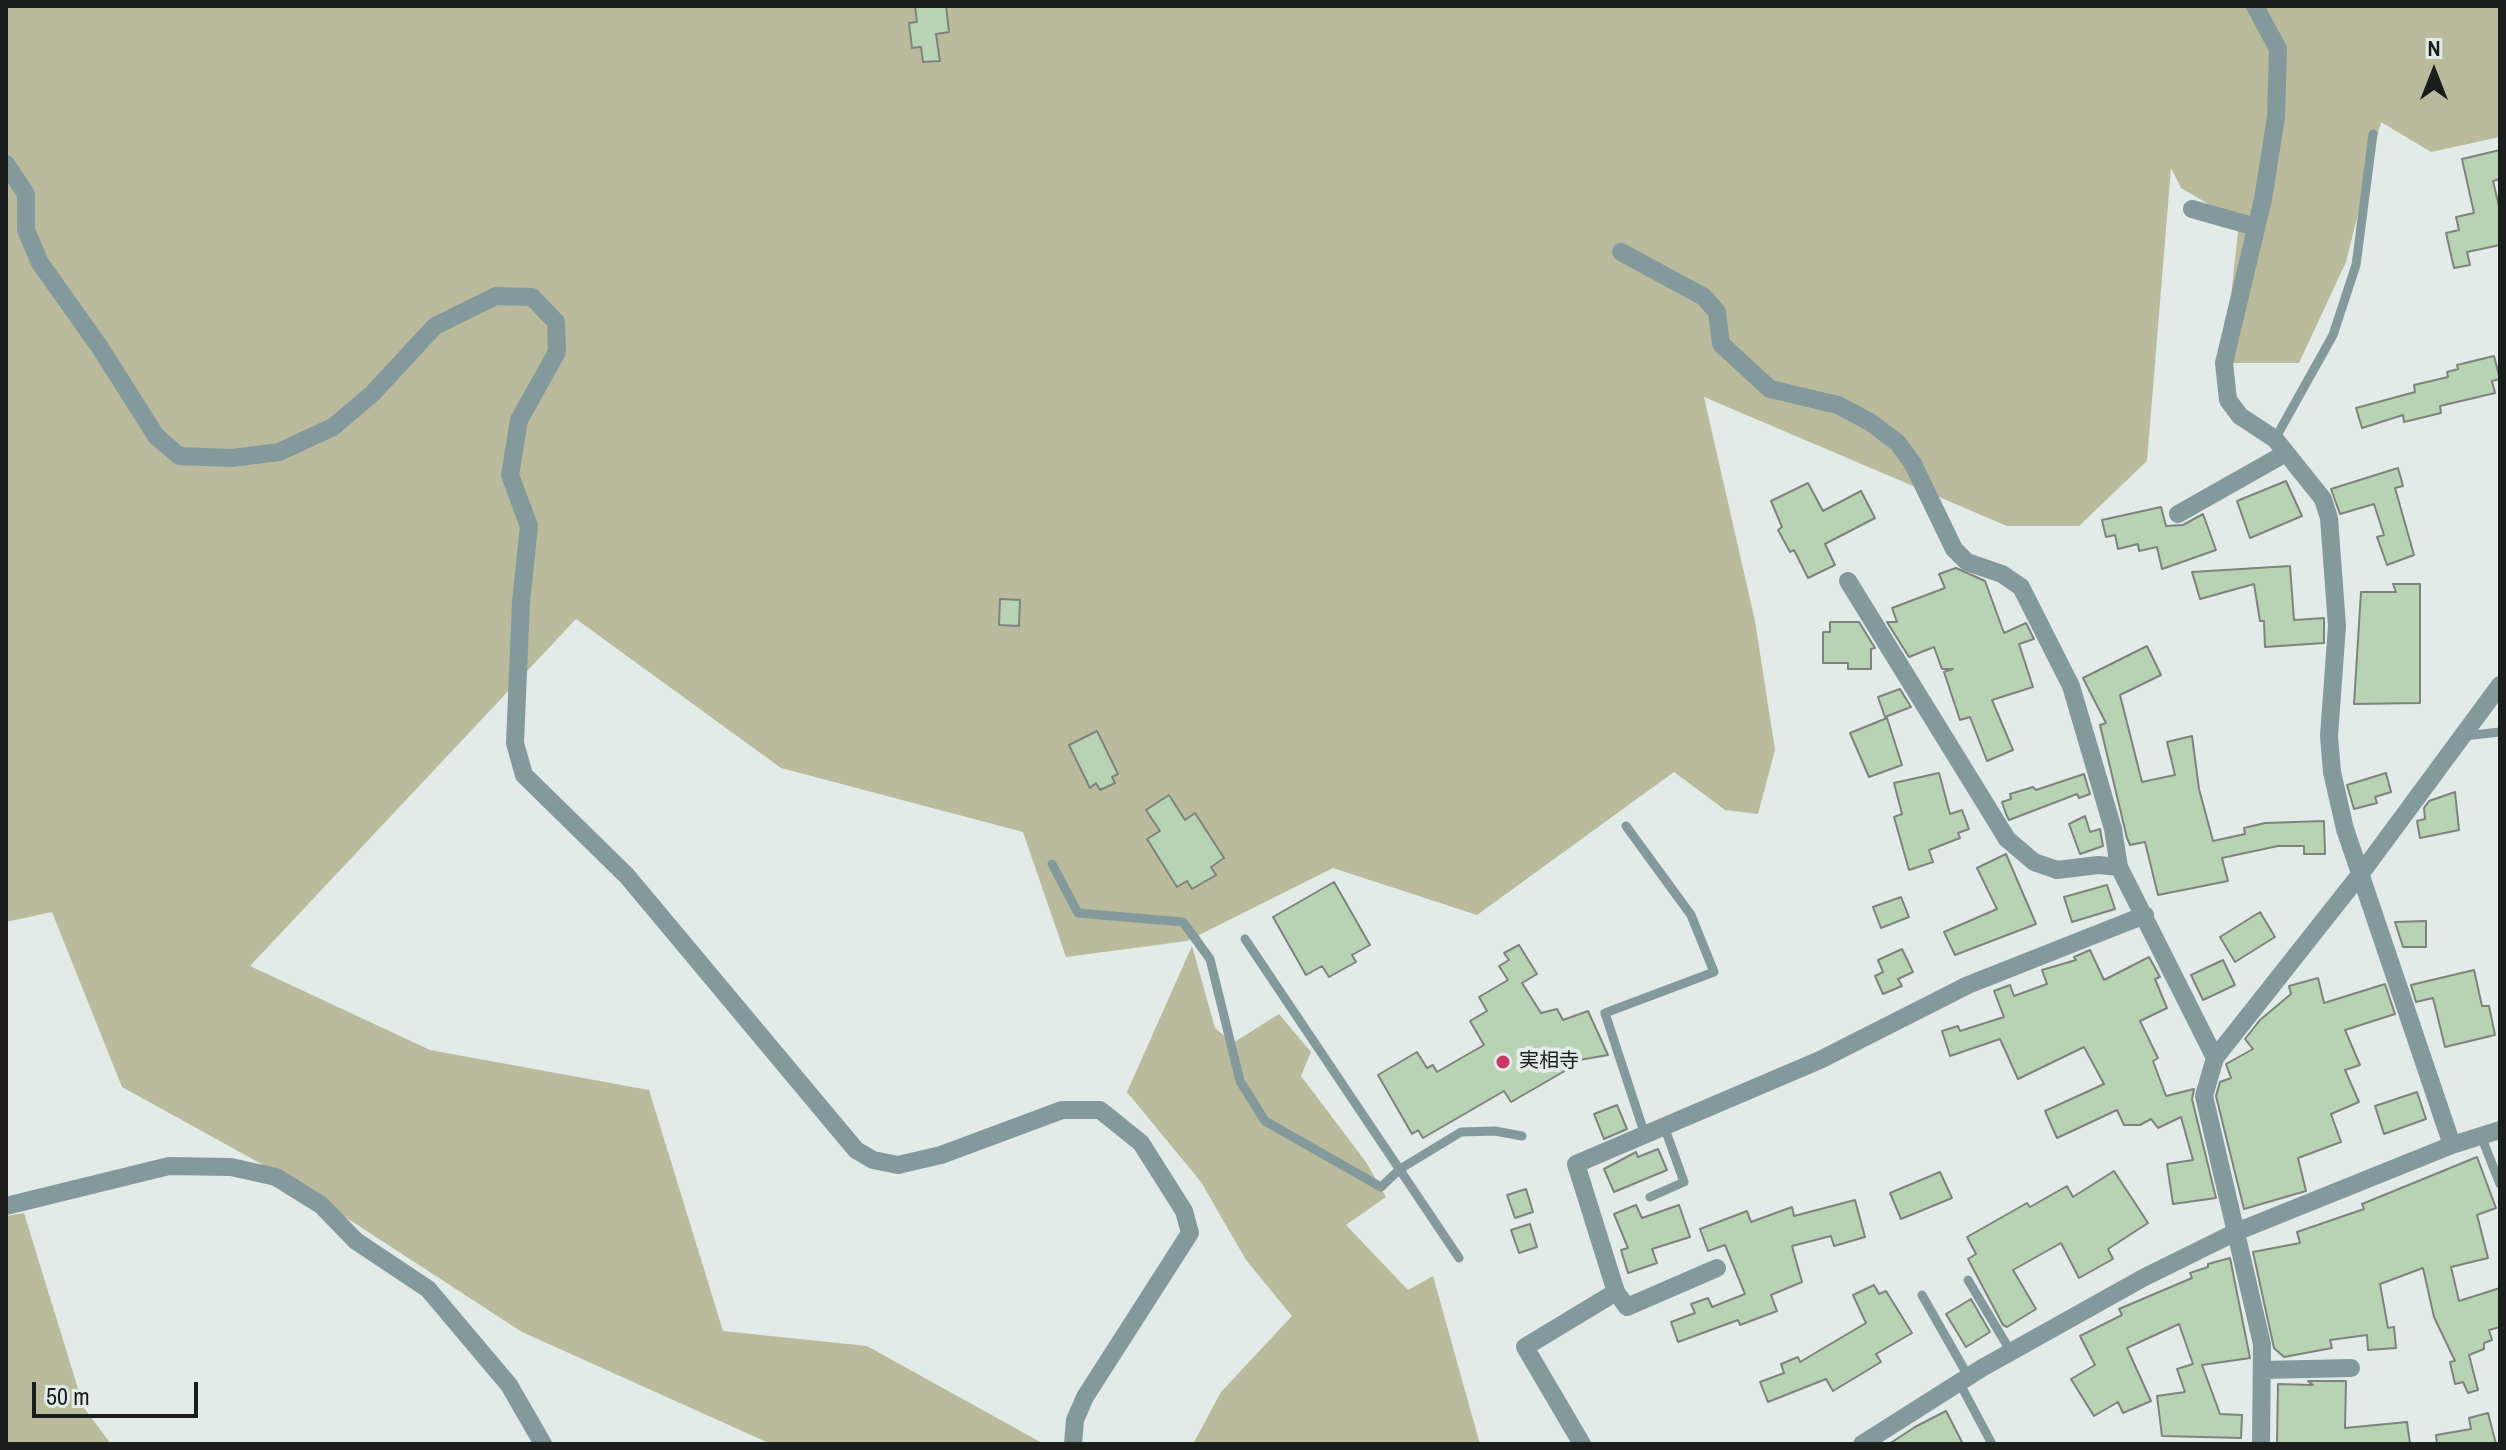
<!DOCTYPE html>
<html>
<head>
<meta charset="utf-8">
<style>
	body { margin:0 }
	#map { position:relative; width:2506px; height:1450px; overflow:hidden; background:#e2ebe8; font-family:"Archivo Narrow",sans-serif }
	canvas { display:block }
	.frame { position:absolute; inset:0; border:8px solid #1a1d1c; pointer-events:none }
	.north { position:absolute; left:2394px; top:32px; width:80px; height:80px; -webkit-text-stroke:6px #e2ebe8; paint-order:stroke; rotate:0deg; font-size:22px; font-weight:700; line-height:32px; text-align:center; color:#1a1d1c }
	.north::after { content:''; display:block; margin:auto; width:28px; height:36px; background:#1a1d1c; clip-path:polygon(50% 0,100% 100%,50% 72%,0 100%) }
	.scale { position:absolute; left:32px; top:1382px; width:166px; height:36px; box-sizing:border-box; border:4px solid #1a1d1c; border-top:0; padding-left:10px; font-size:24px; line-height:28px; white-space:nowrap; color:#1a1d1c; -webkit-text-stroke:6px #e2ebe8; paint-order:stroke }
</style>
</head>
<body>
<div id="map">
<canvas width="2506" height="1450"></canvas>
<div class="frame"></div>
<div class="north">N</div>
<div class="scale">50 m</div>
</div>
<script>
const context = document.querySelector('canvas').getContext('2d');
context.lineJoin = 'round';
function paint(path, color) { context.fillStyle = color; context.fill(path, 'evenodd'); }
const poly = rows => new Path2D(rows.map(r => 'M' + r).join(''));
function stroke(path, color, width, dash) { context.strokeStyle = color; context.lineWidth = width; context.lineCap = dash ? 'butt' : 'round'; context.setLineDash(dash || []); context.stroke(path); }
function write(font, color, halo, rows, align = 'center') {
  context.font = font + ' "Archivo Narrow","Noto Sans JP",sans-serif'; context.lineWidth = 8; context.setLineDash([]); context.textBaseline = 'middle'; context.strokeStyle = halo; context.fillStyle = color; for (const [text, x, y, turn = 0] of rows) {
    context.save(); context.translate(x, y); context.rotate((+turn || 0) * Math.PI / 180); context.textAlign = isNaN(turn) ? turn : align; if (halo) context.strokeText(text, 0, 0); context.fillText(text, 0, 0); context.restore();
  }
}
paint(poly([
	[6,6,2500,6,2500,137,2431,152,2381,122,2346,262,2299,363,2224,363,2239,222,2181,188,2171,168,2147,461,2079,526,2007,526,1704,397,1755,621,1775,750,1758,814,1725,810,1674,772,1477,915,1333,868,1187,941,1066,957,1023,832,781,768,576,619,250,966,430,1050,649,1090,723,1331,867,1346,1044,1444,771,1444,522,1332,276,1172,122,1087,52,912,6,922],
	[1192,946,1215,1028,1233,1043,1279,1014,1311,1052,1301,1076,1366,1162,1386,1197,1346,1225,1408,1290,1433,1276,1480,1444,1193,1444,1221,1392,1292,1316,1246,1260,1201,1182,1127,1092],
	[24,1213,84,1408,111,1444,6,1444,6,1216]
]), '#baba9c');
const building = poly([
	[915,6,946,6,949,32,936,34,940,61,923,62,921,47,912,48,909,23,917,22,915,6],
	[2500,150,2500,179,2493,181,2500,211,2500,245,2467,252,2470,265,2454,268,2446,233,2459,230,2456,217,2474,213,2462,159,2500,150],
	[2494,356,2500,379,2492,381,2495,393,2440,406,2441,413,2404,422,2403,415,2362,428,2356,408,2415,392,2414,385,2448,377,2447,372,2458,369,2457,365,2494,356],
	[2398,468,2403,486,2395,488,2414,555,2387,565,2377,537,2384,535,2374,504,2340,514,2331,489,2398,468],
	[2286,481,2302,516,2250,538,2237,501,2286,481],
	[1808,483,1823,511,1861,491,1875,518,1825,544,1835,565,1808,578,1794,550,1790,552,1778,530,1782,527,1771,501,1808,483],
	[2161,507,2166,526,2183,525,2203,514,2216,550,2162,569,2157,547,2139,551,2138,544,2118,549,2115,535,2106,537,2102,520,2161,507],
	[2290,566,2294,620,2324,618,2324,643,2265,647,2264,621,2260,621,2254,584,2200,599,2192,572,2290,566],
	[1956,568,1985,581,2004,633,2026,623,2034,639,2019,644,2033,687,1992,700,2013,750,1987,761,1970,717,1960,720,1944,672,1953,669,1942,669,1934,647,1909,657,1887,622,1897,622,1892,608,1945,588,1939,574,1956,568],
	[2393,584,2420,584,2420,703,2354,704,2361,592,2396,592,2393,584],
	[1000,599,1020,600,1019,626,999,625,1000,599],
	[1830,622,1859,622,1875,648,1871,649,1871,669,1848,669,1848,663,1823,663,1823,632,1830,632,1830,622],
	[2147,646,2161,675,2120,695,2142,782,2175,775,2167,742,2192,736,2199,789,2213,841,2245,834,2244,828,2265,823,2324,821,2325,854,2304,854,2304,846,2278,846,2222,858,2228,881,2158,895,2145,842,2130,845,2127,838,2100,725,2106,723,2083,678,2147,646],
	[1900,689,1911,707,1885,717,1878,697,1900,689],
	[1887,718,1902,765,1869,777,1850,733,1887,718],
	[1097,731,1118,774,1112,777,1115,783,1100,790,1096,783,1090,788,1069,745,1097,731],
	[1939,773,1950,814,1962,810,1969,829,1958,833,1960,838,1929,850,1933,862,1909,870,1894,817,1902,814,1894,783,1939,773],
	[2386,773,2391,792,2375,797,2377,803,2354,809,2347,785,2386,773],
	[2084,774,2090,794,2079,798,2077,794,2009,820,2006,814,2002,802,2011,799,2010,794,2033,787,2036,790,2084,774],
	[2455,792,2459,830,2420,838,2417,821,2425,819,2424,808,2429,801,2455,792],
	[1169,795,1185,820,1195,813,1224,858,1211,867,1216,875,1192,889,1187,881,1177,887,1147,839,1160,831,1146,810,1169,795],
	[2085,816,2090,832,2100,829,2103,846,2080,854,2069,824,2085,816],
	[2006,854,2036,924,1955,955,1944,932,1997,909,1977,868,2006,854],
	[1334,882,1370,945,1352,955,1356,962,1329,977,1322,966,1306,975,1273,917,1334,882],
	[2107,885,2115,909,2072,922,2064,897,2107,885],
	[1901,897,1909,917,1881,928,1873,907,1901,897],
	[2260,912,2275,937,2235,962,2220,937,2260,912],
	[2426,921,2426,947,2403,947,2395,922,2426,921],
	[1519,945,1537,974,1522,983,1541,1013,1557,1009,1563,1020,1588,1011,1608,1055,1568,1062,1570,1068,1511,1102,1504,1091,1423,1138,1418,1130,1412,1134,1378,1075,1417,1052,1427,1068,1433,1065,1437,1072,1484,1045,1470,1021,1487,1011,1479,997,1508,980,1499,966,1509,960,1504,953,1519,945],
	[1902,949,1913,972,1898,979,1902,986,1883,994,1875,976,1883,972,1878,960,1902,949],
	[2090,950,2104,980,2149,957,2160,977,2155,979,2167,1008,2140,1021,2158,1058,2153,1061,2166,1096,2194,1089,2192,1099,2216,1198,2173,1204,2167,1164,2193,1160,2181,1117,2158,1128,2151,1119,2140,1125,2124,1125,2117,1110,2057,1138,2045,1111,2104,1084,2084,1047,2018,1079,2000,1039,1950,1056,1942,1031,1958,1026,1960,1031,2004,1017,1994,991,2010,985,2014,996,2047,984,2042,970,2076,960,2074,957,2090,950],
	[2223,960,2235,985,2203,1000,2191,975,2223,960],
	[2474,970,2482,1006,2489,1006,2495,1035,2445,1047,2433,998,2416,1002,2411,985,2474,970],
	[2318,978,2324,1003,2385,984,2395,1014,2345,1030,2360,1065,2345,1070,2359,1102,2331,1114,2341,1142,2298,1158,2306,1191,2244,1209,2216,1096,2220,1082,2231,1078,2226,1064,2253,1049,2245,1039,2260,1020,2291,994,2289,986,2318,978],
	[2417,1092,2426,1119,2384,1134,2375,1106,2417,1092],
	[1617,1105,1627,1129,1604,1139,1594,1114,1617,1105],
	[1658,1149,1667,1170,1614,1192,1604,1169,1636,1152,1638,1157,1658,1149],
	[2477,1157,2496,1208,2477,1215,2488,1258,2451,1267,2459,1301,2500,1288,2500,1327,2489,1330,2492,1340,2484,1343,2484,1349,2469,1355,2478,1390,2468,1393,2463,1382,2455,1384,2450,1362,2455,1361,2434,1317,2423,1268,2380,1284,2388,1328,2394,1327,2396,1348,2368,1350,2367,1335,2330,1340,2332,1348,2284,1357,2274,1348,2253,1252,2300,1243,2297,1232,2364,1209,2362,1204,2477,1157],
	[2114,1171,2148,1223,2108,1249,2113,1259,2079,1278,2061,1243,2013,1270,2036,1309,2007,1327,2003,1325,1968,1259,1976,1254,1967,1237,2027,1203,2030,1207,2067,1186,2073,1197,2114,1171],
	[1940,1172,1952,1198,1901,1219,1890,1193,1940,1172],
	[1526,1189,1533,1212,1515,1218,1507,1195,1526,1189],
	[1855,1200,1865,1237,1834,1246,1831,1236,1792,1246,1802,1282,1771,1295,1777,1311,1740,1325,1738,1320,1678,1342,1671,1322,1695,1313,1691,1304,1708,1298,1712,1307,1745,1294,1725,1245,1708,1251,1700,1229,1747,1211,1751,1222,1792,1207,1794,1216,1855,1200],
	[1636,1205,1642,1218,1679,1205,1690,1237,1652,1249,1657,1263,1628,1273,1621,1250,1628,1248,1614,1214,1636,1205],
	[1530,1224,1537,1247,1519,1253,1511,1230,1530,1224],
	[2230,1258,2250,1358,2202,1365,2220,1414,2242,1415,2241,1438,2162,1436,2157,1396,2185,1392,2177,1369,2193,1364,2179,1324,2127,1348,2151,1401,2123,1413,2118,1402,2094,1416,2071,1379,2095,1365,2080,1336,2122,1315,2119,1309,2192,1278,2190,1273,2208,1267,2208,1264,2230,1258],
	[1874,1285,1879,1294,1886,1291,1912,1333,1876,1354,1881,1362,1833,1391,1826,1379,1768,1402,1760,1382,1784,1373,1781,1364,1798,1357,1800,1362,1866,1323,1853,1295,1874,1285],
	[1971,1299,1990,1332,1966,1347,1946,1314,1971,1299],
	[2308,1381,2346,1381,2345,1428,2407,1422,2410,1444,2277,1444,2278,1384,2313,1385,2308,1381],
	[1946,1411,1963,1444,1889,1444,1915,1427,1946,1411],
	[2488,1413,2496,1444,2437,1444,2436,1435,2471,1429,2469,1418,2488,1413]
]);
paint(building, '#b8d3b3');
stroke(building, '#7e837d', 2);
stroke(poly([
	[2275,439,2333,335,2356,265,2373,134],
	[2464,736,2500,732],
	[1626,826,1691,915,1714,972,1605,1013,1645,1135],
	[1052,864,1078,913,1183,922,1210,959,1240,1081,1265,1121,1381,1187,1400,1169,1461,1132,1495,1131,1522,1136],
	[1245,939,1459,1258],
	[2481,1136,2500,1184],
	[1650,1197,1684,1182,1664,1126],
	[1968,1280,2011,1352],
	[1922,1295,1968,1376],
	[1959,1382,1992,1444]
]), '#84999c', 9);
stroke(poly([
	[2255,6,2278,49,2276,117,2263,199,2224,363,2228,400,2240,416,2275,439,2323,499,2329,518,2337,626,2329,736,2332,772,2345,829,2452,1145],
	[6,164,26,194,26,230,40,263,99,346,156,436,179,456,232,458,279,452,333,427,372,394,435,326,496,296,532,297,556,322,557,352,519,420,510,475,529,526,521,602,515,743,524,775,627,876,856,1150,873,1160,898,1165,941,1155,1062,1110,1100,1110,1141,1143,1184,1211,1190,1233,1085,1397,1075,1420,1073,1444],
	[2192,209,2256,227],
	[1621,252,1704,297,1717,312,1721,344,1770,389,1838,405,1870,422,1898,443,1913,464,1954,549,1967,562,2002,574,2021,587,2071,686,2113,829,2119,867],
	[2178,514,2286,453],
	[1848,581,2007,839,2034,862,2057,870,2098,865,2119,867,2215,1058],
	[6,1206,169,1166,231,1167,276,1177,321,1205,356,1241,428,1289,509,1385,543,1444],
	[1616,1292,1627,1307,1717,1268],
	[2262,1370,2351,1368],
	[1582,1444,1525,1347,1616,1292,1576,1164,1820,1060,1968,985,2145,915],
	[1862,1444,1982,1368,2143,1278,2236,1232,2452,1145,2500,1130],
	[2261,1444,2262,1344,2204,1096,2215,1058,2362,872,2500,685]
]), '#84999c', 18);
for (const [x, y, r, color] of [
	[1503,1062,8,"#c73964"]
]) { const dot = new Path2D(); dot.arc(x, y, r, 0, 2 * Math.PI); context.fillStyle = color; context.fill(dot); stroke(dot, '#e2ebe8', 3); }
write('20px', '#1a1d1c', '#e2ebe8', [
	["実相寺",1519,1062]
], 'left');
</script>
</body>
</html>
